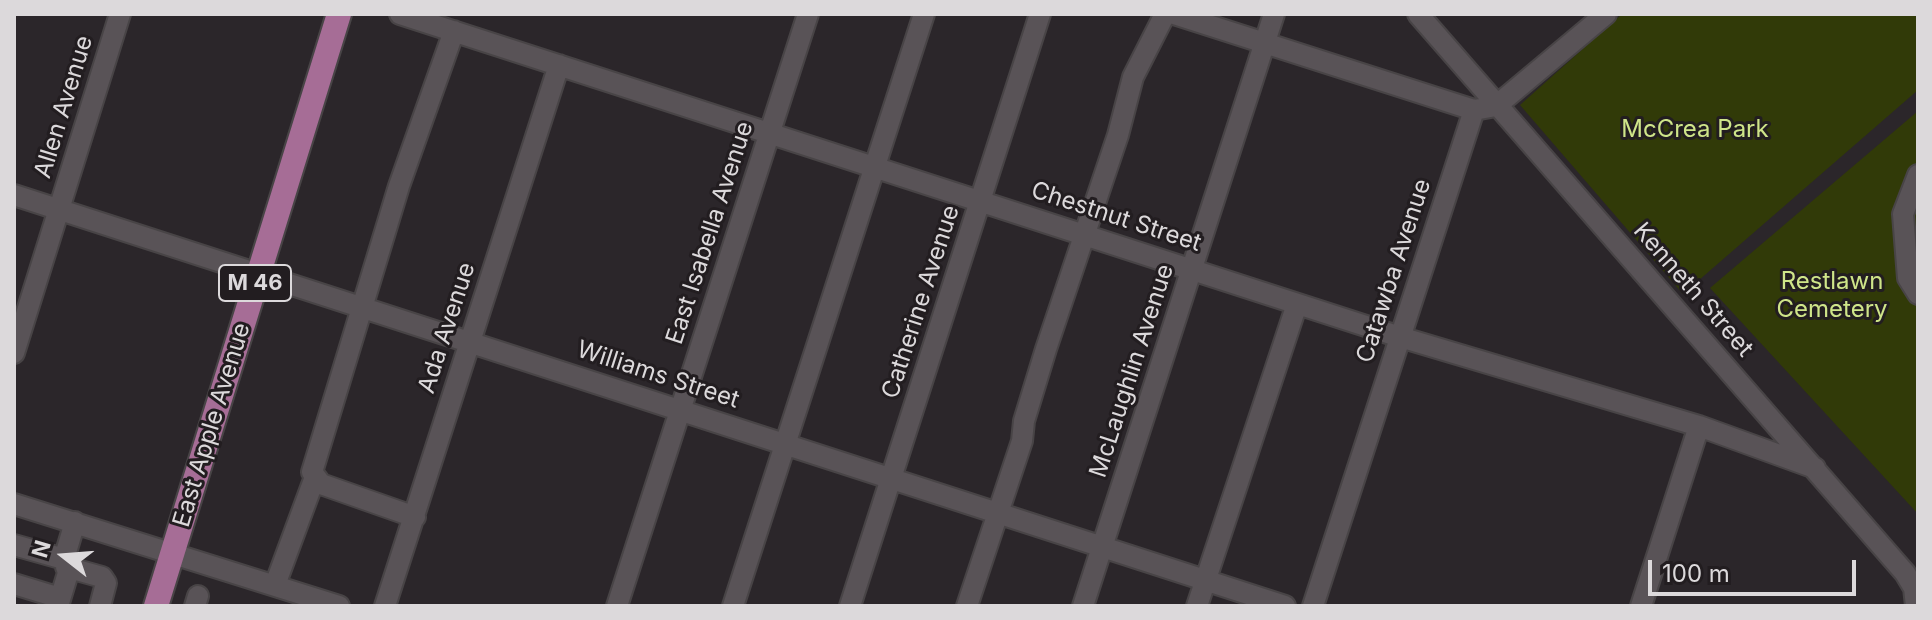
<!DOCTYPE html>
<html>
<head>
<meta charset="utf-8">
<style>
	body { margin:0 }
	#map { position:relative; width:1932px; height:620px; overflow:hidden; background:#2b262a; font-family:Inter,sans-serif }
	canvas { display:block }
	.frame { position:absolute; inset:0; border:16px solid #dcd9db; pointer-events:none }
	.north { position:absolute; left:24px; top:516px; width:80px; height:80px; -webkit-text-stroke:6px #221d20; paint-order:stroke; rotate:287deg; font-size:22px; font-weight:700; line-height:32px; text-align:center; color:#dcd9db }
	.north::after { content:''; display:block; margin:auto; width:28px; height:36px; background:#dcd9db; clip-path:polygon(50% 0,100% 100%,50% 72%,0 100%) }
	.scale { position:absolute; left:1648px; top:560px; width:208px; height:36px; box-sizing:border-box; border:4px solid #dcd9db; border-top:0; padding-left:10px; font-size:24px; line-height:28px; white-space:nowrap; color:#dcd9db; -webkit-text-stroke:6px #221d20; paint-order:stroke }
</style>
</head>
<body>
<div id="map">
<canvas width="1932" height="620"></canvas>
<div class="frame"></div>
<div class="north">N</div>
<div class="scale">100 m</div>
</div>
<script>
const context = document.querySelector('canvas').getContext('2d');
context.lineJoin = 'round';
function paint(path, color) { context.fillStyle = color; context.fill(path, 'evenodd'); }
const poly = rows => new Path2D(rows.map(r => 'M' + r).join(''));
function stroke(path, color, width, dash) { context.strokeStyle = color; context.lineWidth = width; context.lineCap = dash ? 'butt' : 'round'; context.setLineDash(dash || []); context.stroke(path); }
function write(font, color, halo, rows, align = 'center') {
  context.font = font + ' Inter,sans-serif'; context.lineWidth = 6; context.setLineDash([]); context.textBaseline = 'middle'; context.strokeStyle = halo; context.fillStyle = color; for (const [text, x, y, turn = 0] of rows) {
    context.save(); context.translate(x, y); context.rotate((+turn || 0) * Math.PI / 180); context.textAlign = isNaN(turn) ? turn : align; if (halo) context.strokeText(text, 0, 0); context.fillText(text, 0, 0); context.restore();
  }
}
paint(poly([
	[1622,14,1918,14,1918,90,1683,294,1520,105],
	[1918,111,1918,514,1710,288]
]), '#313a08');
const minor = poly([
	[400,14,1400,337,1699,426,1815,468],
	[1174,14,1474,110],
	[1418,14,1905,573,1914,588,1916,606],
	[1918,175,1903,214,1908,278,1918,294],
	[14,195,1285,606],
	[14,353,120,14],
	[14,504,339,606],
	[415,517,321,484,312,472,399,186,454,31],
	[14,545,64,559],
	[66,567,102,577,106,583,100,606],
	[14,584,60,598],
	[275,585,315,477],
	[58,606,68,573,64,559,75,522],
	[195,606,198,596],
	[385,606,559,65],
	[617,606,808,14],
	[733,606,924,14],
	[850,606,1040,14],
	[967,606,1022,441,1024,421,1046,349,1118,135,1133,77,1165,14],
	[1083,606,1274,14],
	[1197,606,1297,304],
	[1313,606,1474,110,1496,106,1606,14],
	[1641,606,1699,426]
]);
const major = poly([
	[156,606,339,14]
]);
stroke(minor, '#484446', 24);
stroke(major, '#484446', 28);
stroke(minor, '#595357', 20);
stroke(major, '#a66d96', 24);
for (const [x, y, w] of [
	[255,283,72]
]) { const box = new Path2D(); box.roundRect(x - w / 2, y - 18, w, 36, 6); context.fillStyle = '#221d20'; context.fill(box); stroke(box, '#dcd9db', 2); }
write('bold 22px', '#dcd9db', null, [
	["M 46",255,283]
]);
write('24px', '#dcd9db', '#221d20', [
	["Allen Avenue",64,107,-73],
	["Chestnut Street",1116,217,18],
	["East Isabella Avenue",710,233,-72],
	["Catawba Avenue",1394,271,-72],
	["Kenneth Street",1693,290,49],
	["Catherine Avenue",921,302,-72],
	["Ada Avenue",447,328,-72],
	["McLaughlin Avenue",1132,371,-72],
	["Williams Street",658,375,18],
	["East Apple Avenue",212,425,-73]
]);
write('24px', '#cfe589', '#221d20', [
	["McCrea Park",1695,130],
	["Restlawn",1832,282],
	["Cemetery",1832,310]
]);
</script>
</body>
</html>
